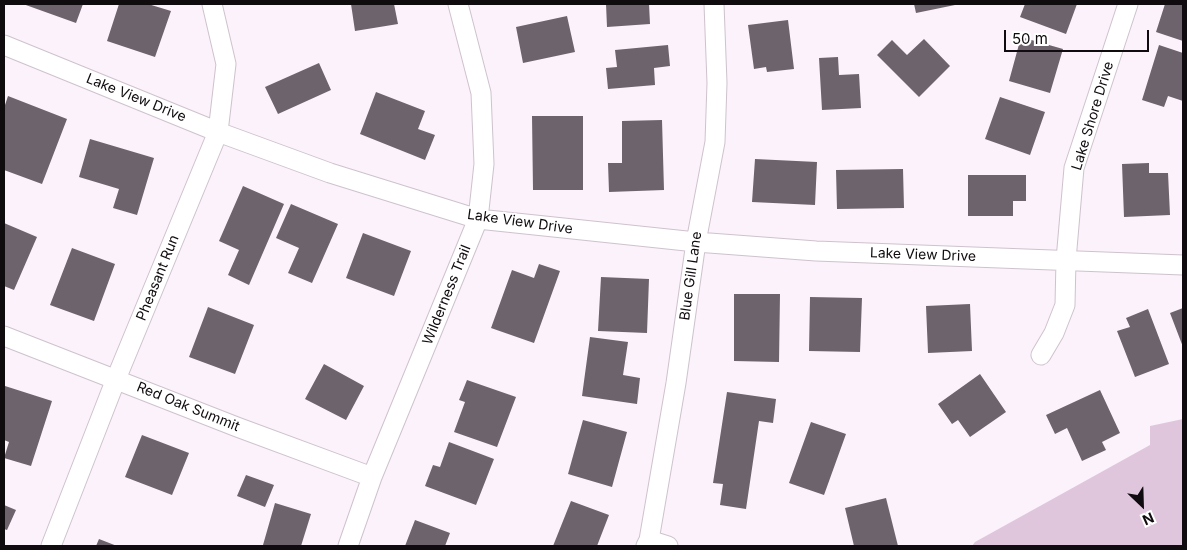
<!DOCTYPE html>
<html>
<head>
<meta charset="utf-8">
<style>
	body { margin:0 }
	#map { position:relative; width:1187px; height:550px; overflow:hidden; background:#fcf2fb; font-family:Inter,sans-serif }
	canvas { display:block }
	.frame { position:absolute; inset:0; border:5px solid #0f0b0e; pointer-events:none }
	.north { position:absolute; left:1117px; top:480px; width:50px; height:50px; -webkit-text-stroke:4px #fff; paint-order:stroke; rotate:156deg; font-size:14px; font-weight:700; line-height:20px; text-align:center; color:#0f0b0e }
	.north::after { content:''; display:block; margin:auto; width:18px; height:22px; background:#0f0b0e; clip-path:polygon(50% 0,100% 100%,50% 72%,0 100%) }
	.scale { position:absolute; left:1004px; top:30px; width:145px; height:22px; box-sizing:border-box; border:2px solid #0f0b0e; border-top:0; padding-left:6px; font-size:15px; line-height:18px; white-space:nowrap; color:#0f0b0e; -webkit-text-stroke:4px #fff; paint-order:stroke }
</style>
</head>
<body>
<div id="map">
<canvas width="1187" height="550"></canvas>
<div class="frame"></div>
<div class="north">N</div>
<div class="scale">50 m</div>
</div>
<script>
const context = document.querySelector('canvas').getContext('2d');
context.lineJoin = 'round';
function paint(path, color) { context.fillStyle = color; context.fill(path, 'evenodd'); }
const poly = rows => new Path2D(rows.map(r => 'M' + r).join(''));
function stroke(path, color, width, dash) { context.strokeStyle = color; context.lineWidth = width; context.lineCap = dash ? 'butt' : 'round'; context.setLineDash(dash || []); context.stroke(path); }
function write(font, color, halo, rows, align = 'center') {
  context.font = font + ' Inter,sans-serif'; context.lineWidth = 4; context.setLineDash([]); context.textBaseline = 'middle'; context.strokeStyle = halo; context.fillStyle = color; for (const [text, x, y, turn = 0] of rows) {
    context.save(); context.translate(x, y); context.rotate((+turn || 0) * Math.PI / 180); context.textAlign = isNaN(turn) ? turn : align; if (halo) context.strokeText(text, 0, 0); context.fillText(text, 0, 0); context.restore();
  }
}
paint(poly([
	[1183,419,1183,546,972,546,975,542,1150,445,1150,426]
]), '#e0c6dd');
paint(poly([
	[23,4,83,4,76,23],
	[119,4,148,4,171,11,155,57,107,41],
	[351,4,394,4,398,24,355,31],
	[606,4,649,4,650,24,607,27],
	[914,4,955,4,955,5,916,13],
	[1025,4,1077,4,1066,34,1020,17],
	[1165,4,1183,4,1183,41,1156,32],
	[567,16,575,52,523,63,516,27],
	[788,20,794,69,767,72,766,67,754,69,748,25],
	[1021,37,1063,49,1050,93,1009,81],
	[924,39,950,66,919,97,877,55,892,40,907,55],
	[668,45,670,66,654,68,655,85,608,89,606,68,617,67,615,50],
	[1159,45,1183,53,1183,101,1168,96,1164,107,1142,100],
	[838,57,839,75,859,74,861,108,822,110,819,58],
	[319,63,331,90,278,114,265,87],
	[376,92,425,111,418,129,435,135,425,160,360,134],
	[8,96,67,119,42,184,4,170,4,108],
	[1000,97,1045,112,1030,155,985,139],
	[532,116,583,116,583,190,533,190],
	[662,120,664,190,609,192,608,163,622,163,622,121],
	[90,139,154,158,137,215,113,208,119,189,79,177],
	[755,159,817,162,815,205,752,202],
	[1149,163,1149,173,1168,173,1170,215,1124,217,1122,164],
	[903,169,904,208,837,209,836,170],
	[968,175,1026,175,1026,201,1013,201,1013,216,968,216],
	[243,186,284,204,249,285,228,275,239,250,219,241],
	[291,204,338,224,312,283,288,273,299,248,276,238],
	[4,223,37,237,14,290,4,286],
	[363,233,411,251,394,296,346,278],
	[72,248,115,264,94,321,50,305],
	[539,264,560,271,534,343,491,328,512,270,534,278],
	[601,277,649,279,647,333,598,331],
	[734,294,780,294,779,362,734,361],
	[810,297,862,298,860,352,809,351],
	[970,304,972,351,928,353,926,306],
	[208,307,254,325,235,374,189,357],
	[1183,308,1183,347,1170,313],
	[1148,309,1169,364,1135,377,1117,331,1130,327,1126,318],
	[590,337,628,342,623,375,640,378,637,404,582,396],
	[324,364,364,386,346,420,305,399],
	[980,374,1006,412,970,437,958,420,952,424,938,404],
	[467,380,516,397,497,447,454,432,465,402,459,400],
	[5,386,52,401,31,466,4,458,9,442,4,440],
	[1100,390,1120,433,1102,442,1106,450,1082,461,1067,428,1055,434,1046,415],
	[727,392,776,399,773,423,759,421,746,509,720,505,723,484,713,483],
	[583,420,627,432,612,487,568,474],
	[811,422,846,434,824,495,789,483],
	[142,435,189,453,172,495,125,477],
	[449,442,494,459,476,505,425,486,433,465,440,467],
	[246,475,274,485,265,507,237,496],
	[886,498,898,546,854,546,845,508],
	[571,501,609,515,597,546,553,546],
	[275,503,311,514,301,546,263,545],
	[4,505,16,510,7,530,4,529],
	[415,520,450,533,445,546,405,546],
	[99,539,117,546,96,546]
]), '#6d636c');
const street = poly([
	[4,45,218,132,330,173,478,219,696,242,816,251,1183,265],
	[4,336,237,427,372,477],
	[1041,355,1054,333,1065,305,1066,260,1074,168,1128,4],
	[649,540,668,546],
	[51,546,116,379,218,132,226,64,212,4],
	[348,546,372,477,478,219,484,164,481,93,458,4],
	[646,546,649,540,676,383,696,242,715,142,717,83,714,4]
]);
stroke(street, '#cec3cd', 21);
stroke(street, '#fff', 19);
write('14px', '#0f0b0e', '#fff', [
	["Lake View Drive",136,98,22],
	["Lake Shore Drive",1093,116,-73],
	["Lake View Drive",520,222,8],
	["Lake View Drive",923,255,2],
	["Blue Gill Lane",691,276,-82],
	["Pheasant Run",158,278,-68],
	["Wilderness Trail",447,295,-68],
	["Red Oak Summit",188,407,22]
]);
</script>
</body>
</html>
